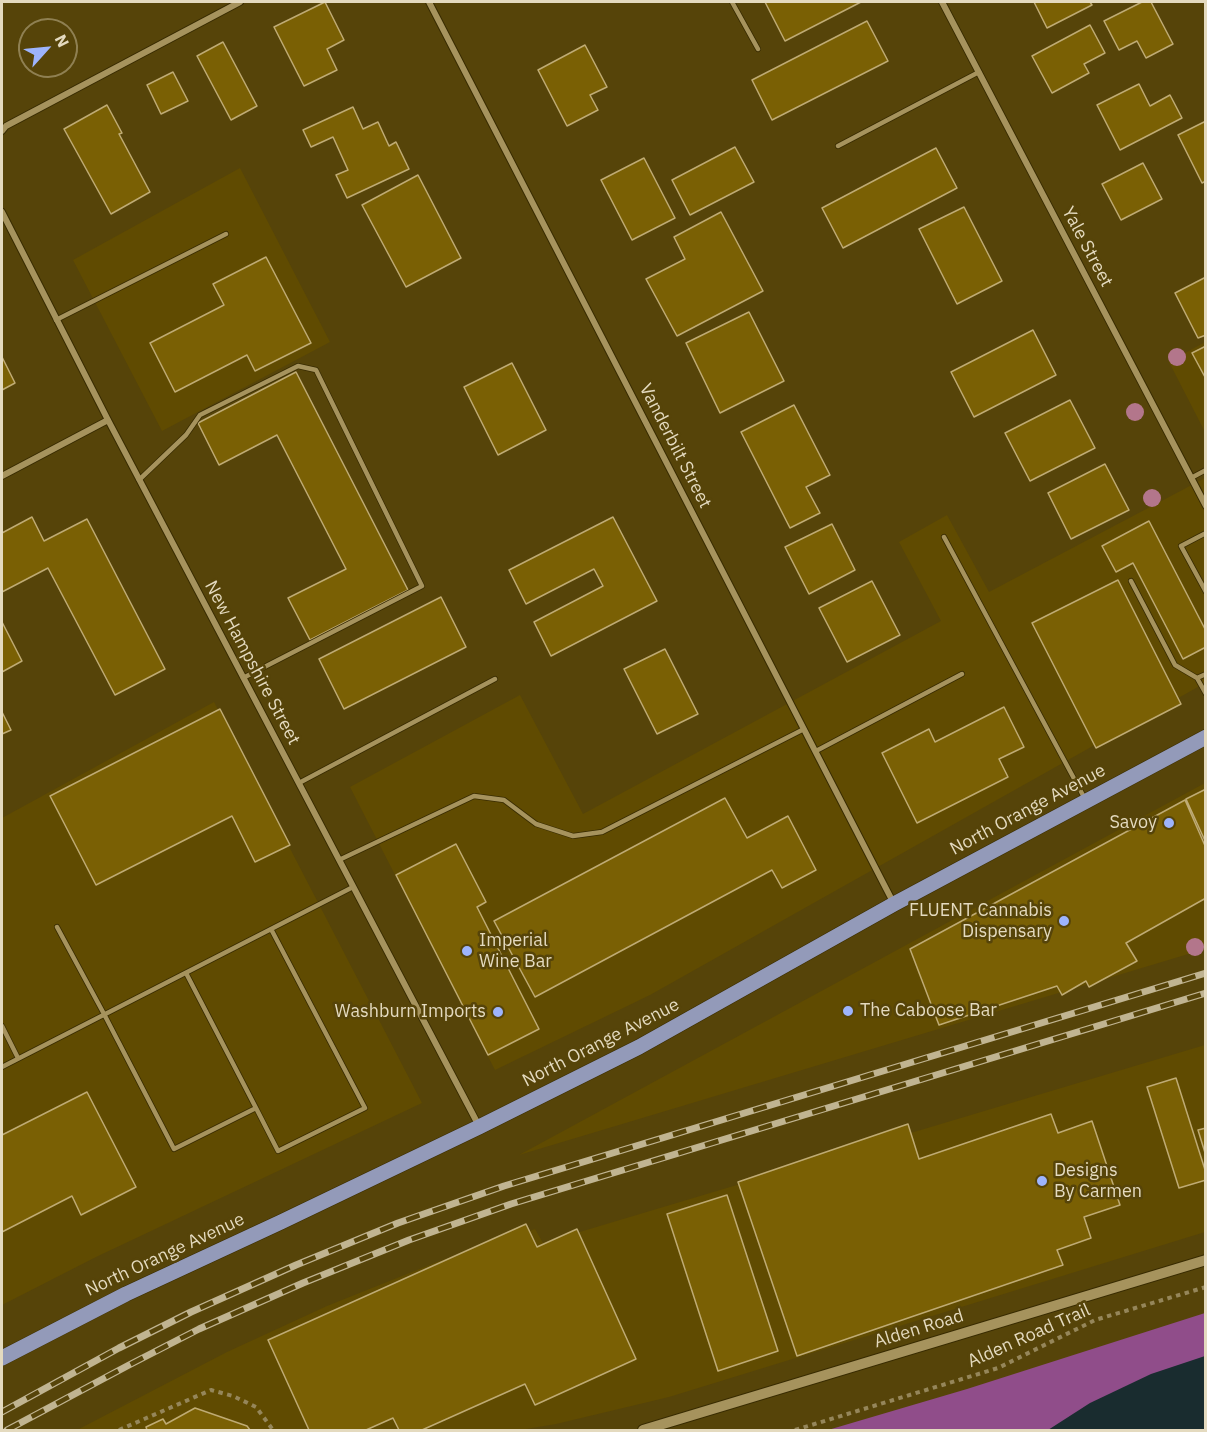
<!DOCTYPE html>
<html>
<head>
<meta charset="utf-8">
<style>
	body { margin:0 }
	#map { position:relative; width:1207px; height:1432px; overflow:hidden; background:#564409; font-family:"IBM Plex Sans",sans-serif }
	canvas { display:block }
	.frame { position:absolute; inset:0; border:3px solid #e4dabf; pointer-events:none }
	.north { position:absolute; left:18px; top:18px; width:60px; height:60px; box-sizing:border-box; background:#564409; border:2px solid #8f8052; border-radius:50%; rotate:63deg; font-size:16px; font-weight:700; line-height:24px; text-align:center; color:#e4dabf }
	.north::after { content:''; display:block; margin:auto; width:21px; height:27px; background:#9db4fd; clip-path:polygon(50% 0,100% 100%,50% 72%,0 100%) }
</style>
</head>
<body>
<div id="map">
<canvas width="1207" height="1432"></canvas>
<div class="frame"></div>
<div class="north">N</div>
</div>
<script>
const context = document.querySelector('canvas').getContext('2d');
context.lineJoin = 'round';
function paint(path, color) { context.fillStyle = color; context.fill(path, 'evenodd'); }
const poly = rows => new Path2D(rows.map(r => 'M' + r).join(''));
function stroke(path, color, width, dash) { context.strokeStyle = color; context.lineWidth = width; context.lineCap = dash ? 'butt' : 'round'; context.setLineDash(dash || []); context.stroke(path); }
function write(font, color, halo, rows, align = 'center') {
  context.font = font + ' "IBM Plex Sans",sans-serif'; context.lineWidth = 5; context.setLineDash([]); context.textBaseline = 'middle'; context.strokeStyle = halo; context.fillStyle = color; for (const [text, x, y, turn = 0] of rows) {
    context.save(); context.translate(x, y); context.rotate((+turn || 0) * Math.PI / 180); context.textAlign = isNaN(turn) ? turn : align; if (halo) context.strokeText(text, 0, 0); context.fillText(text, 0, 0); context.restore();
  }
}
paint(poly([
	[240,168,330,342,162,431,73,260],
	[1205,342,1205,432,1169,362],
	[1205,478,1205,683,650,995,495,1070,350,787,520,695,583,814,941,621,899,542,947,515,989,592],
	[214,702,422,1103,96,1257,2,1305,2,818],
	[1205,783,1205,949,519,1155],
	[1205,1045,1205,1232,669,1397,556,1424,520,1430,77,1430,227,1352,327,1306,437,1262,535,1229,543,1243]
]), '#604b01');
paint(poly([
	[1205,1313,1205,1430,828,1430,967,1389]
]), '#904d8a');
paint(poly([
	[1205,1356,1205,1430,1048,1430,1090,1403,1151,1374]
]), '#192c2f');
const building = poly([
	[325,2,344,40,327,49,337,70,304,86,274,27,325,2],
	[765,2,861,2,785,41,765,2],
	[1034,2,1090,2,1092,5,1047,28,1034,2],
	[1142,2,1151,2,1173,44,1146,58,1137,41,1119,50,1104,21,1142,2],
	[867,21,888,61,772,120,752,80,867,21],
	[1090,25,1105,53,1084,64,1089,73,1052,93,1032,56,1090,25],
	[223,42,257,106,231,120,197,56,223,42],
	[585,45,607,87,590,95,598,110,567,126,538,70,585,45],
	[173,72,188,101,161,114,147,85,173,72],
	[1139,84,1150,106,1170,95,1182,118,1120,150,1097,105,1139,84],
	[107,105,122,133,119,134,150,192,111,214,64,129,107,105],
	[353,107,363,129,378,122,389,146,396,142,409,169,347,198,336,175,348,170,333,137,311,147,303,130,353,107],
	[1206,121,1206,181,1202,183,1178,135,1206,121],
	[735,147,754,182,690,215,672,180,735,147],
	[936,148,957,188,843,248,822,208,936,148],
	[644,158,675,218,632,240,601,180,644,158],
	[1143,163,1162,199,1121,220,1102,184,1143,163],
	[418,175,461,258,406,287,362,205,418,175],
	[964,207,1002,281,957,304,919,229,964,207],
	[721,212,763,291,677,336,646,279,685,259,674,237,721,212],
	[266,257,311,343,255,371,247,355,175,392,150,343,224,305,213,284,266,257],
	[1206,277,1206,335,1198,338,1175,293,1206,277],
	[749,312,784,381,720,413,686,343,749,312],
	[1033,330,1056,375,974,417,951,372,1033,330],
	[1206,346,1206,379,1192,353,1206,346],
	[2,357,15,383,2,390,2,357],
	[512,363,546,430,498,455,464,387,512,363],
	[296,372,408,590,310,640,288,598,346,569,277,435,219,465,198,423,296,372],
	[1070,400,1095,448,1030,481,1005,433,1070,400],
	[794,405,830,475,806,487,820,513,790,528,741,432,794,405],
	[1105,464,1129,510,1071,539,1048,493,1105,464],
	[32,517,44,541,87,519,165,669,115,695,48,568,2,592,2,533,32,517],
	[613,517,657,601,551,656,534,622,603,586,594,569,526,604,509,570,613,517],
	[1149,521,1206,631,1206,647,1183,659,1133,563,1116,572,1102,546,1149,521],
	[832,524,855,570,809,594,785,547,832,524],
	[1118,580,1181,704,1096,748,1032,623,1118,580],
	[872,581,900,635,847,662,819,608,872,581],
	[441,597,466,647,344,709,319,659,441,597],
	[2,622,22,661,2,672,2,622],
	[665,649,698,714,657,734,624,669,665,649],
	[1004,707,1024,747,999,759,1008,777,917,823,882,753,929,729,935,742,1004,707],
	[220,709,290,845,255,862,232,816,96,885,50,796,220,709],
	[2,712,11,730,2,734,2,712],
	[1206,789,1206,843,1186,799,1206,789],
	[725,798,747,838,788,816,816,870,782,888,772,870,535,997,494,921,725,798],
	[1185,800,1206,848,1206,898,1126,943,1137,961,1089,987,1086,981,1062,995,1057,986,939,1025,910,949,1185,800],
	[456,844,486,902,477,907,539,1029,488,1055,396,875,456,844],
	[1176,1078,1206,1173,1206,1180,1179,1188,1147,1087,1176,1078],
	[87,1092,136,1187,81,1215,72,1196,2,1232,2,1135,87,1092],
	[1051,1114,1058,1133,1092,1121,1120,1205,1084,1217,1091,1238,1057,1250,1063,1265,797,1356,738,1182,908,1124,919,1159,1051,1114],
	[1206,1128,1206,1156,1198,1130,1206,1128],
	[727,1195,778,1351,718,1371,667,1214,727,1195],
	[526,1224,537,1247,577,1229,636,1359,535,1405,525,1384,422,1430,399,1430,393,1418,366,1430,309,1430,268,1340,526,1224],
	[195,1408,247,1426,250,1430,145,1430,147,1430,146,1427,163,1419,166,1424,195,1408]
]);
paint(building, '#7a6004');
stroke(building, '#bfab74', 1.5);
const service = poly([
	[732,2,758,49],
	[838,146,979,72],
	[56,320,226,234],
	[1191,478,1206,470],
	[139,480,186,435,200,415,298,366,316,370,422,586,243,678],
	[1206,533,1181,546,1206,592],
	[944,537,1085,799],
	[1131,581,1175,665,1197,678,1206,674],
	[1197,678,1206,694],
	[816,751,962,674],
	[299,783,495,679],
	[339,860,474,796,504,800,536,824,573,836,602,832,804,729],
	[57,927,104,1014,174,1149,256,1108,186,973],
	[2,1026,18,1058],
	[2,1067,353,887],
	[256,1108,278,1151,365,1108,271,929]
]);
const minor = poly([
	[429,2,893,902],
	[942,2,1206,506],
	[2,131,6,126,240,2],
	[2,212,108,420,479,1126],
	[2,476,108,420]
]);
const tertiary = poly([
	[643,1430,1206,1260]
]);
const primary = poly([
	[2,1358,126,1294,281,1222,479,1127,639,1047,894,904,1206,737]
]);
stroke(service, '#382b00', 6);
stroke(minor, '#382b00', 8);
stroke(tertiary, '#382b00', 12);
stroke(primary, '#382b00', 16);
stroke(poly([
	[119,1430,211,1390,233,1396,256,1407,273,1430],
	[795,1430,998,1368,1095,1320,1206,1287]
]), '#95865a', 4, [4.5, 4.5]);
stroke(service, '#a6935d', 4.5);
stroke(minor, '#a6935d', 6);
stroke(tertiary, '#a6935d', 10);
stroke(primary, '#939ab9', 15);
const rail = poly([
	[2,1412,119,1348,191,1312,296,1265,398,1223,504,1186,1206,973],
	[7,1430,129,1365,199,1329,303,1283,409,1240,511,1204,1206,993]
]);
stroke(rail, '#c0b491', 7);
stroke(rail, '#564409', 4.5, [14]);
context.fillStyle = '#b3768b';
for (const [x, y] of [
	[1177,357],
	[1135,412],
	[1152,498],
	[1195,947]
]) { context.beginPath(); context.arc(x, y, 9, 0, 2 * Math.PI); context.fill(); }
for (const [x, y, r, color] of [
	[1169,823,6,"#9db4fd"],
	[1064,921,6,"#9db4fd"],
	[467,951,6,"#9db4fd"],
	[848,1011,6,"#9db4fd"],
	[498,1012,6,"#9db4fd"],
	[1042,1181,6,"#9db4fd"]
]) { const dot = new Path2D(); dot.arc(x, y, r, 0, 2 * Math.PI); context.fillStyle = color; context.fill(dot); stroke(dot, '#564409', 2); }
write('18px', '#e4dabf', '#564409', [
	["Yale Street",1087,247,62],
	["Vanderbilt Street",675,446,63],
	["New Hampshire Street",252,663,62],
	["North Orange Avenue",1028,810,-28],
	["North Orange Avenue",601,1043,-27],
	["North Orange Avenue",165,1255,-25],
	["Alden Road",919,1329,-17],
	["Alden Road Trail",1029,1336,-24]
]);
write('18px', '#e4dabf', '#564409', [
	["Savoy",1157,823],
	["FLUENT Cannabis",1052,911],
	["Dispensary",1052,932],
	["Imperial",479,941,"left"],
	["Wine Bar",479,962,"left"],
	["The Caboose Bar",860,1011,"left"],
	["Washburn Imports",486,1012],
	["Designs",1054,1171,"left"],
	["By Carmen",1054,1192,"left"]
], 'right');
</script>
</body>
</html>
